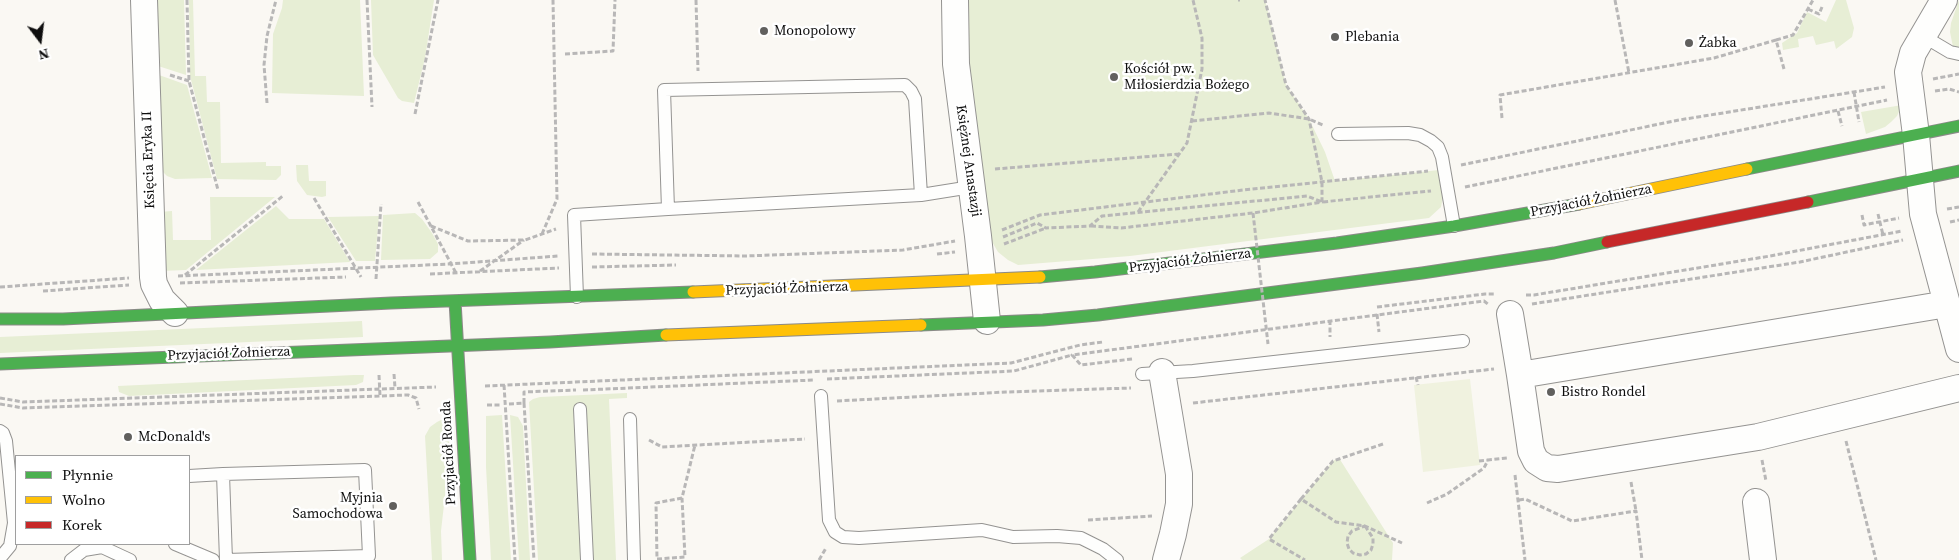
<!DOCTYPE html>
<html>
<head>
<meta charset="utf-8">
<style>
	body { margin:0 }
	#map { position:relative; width:1959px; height:560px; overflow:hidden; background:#faf8f3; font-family:"Source Serif 4",serif }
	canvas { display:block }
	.legend { position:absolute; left:15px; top:455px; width:175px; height:90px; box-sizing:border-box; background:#fff; border:1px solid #9f9f9f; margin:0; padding:6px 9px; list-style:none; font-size:15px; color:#0e0e0e }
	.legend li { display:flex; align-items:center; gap:10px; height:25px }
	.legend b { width:25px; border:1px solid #9f9f9f }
	.north { position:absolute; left:15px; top:15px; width:50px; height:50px; -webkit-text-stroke:4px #fff; paint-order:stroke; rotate:165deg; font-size:14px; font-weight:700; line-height:20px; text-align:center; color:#0e0e0e }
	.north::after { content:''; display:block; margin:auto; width:18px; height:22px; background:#0e0e0e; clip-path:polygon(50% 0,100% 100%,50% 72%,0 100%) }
</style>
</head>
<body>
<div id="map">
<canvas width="1959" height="560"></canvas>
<ul class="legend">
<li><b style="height:6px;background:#4caf50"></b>Płynnie</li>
<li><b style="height:6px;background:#ffc107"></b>Wolno</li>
<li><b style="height:6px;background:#c62828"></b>Korek</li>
</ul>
<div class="north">N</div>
</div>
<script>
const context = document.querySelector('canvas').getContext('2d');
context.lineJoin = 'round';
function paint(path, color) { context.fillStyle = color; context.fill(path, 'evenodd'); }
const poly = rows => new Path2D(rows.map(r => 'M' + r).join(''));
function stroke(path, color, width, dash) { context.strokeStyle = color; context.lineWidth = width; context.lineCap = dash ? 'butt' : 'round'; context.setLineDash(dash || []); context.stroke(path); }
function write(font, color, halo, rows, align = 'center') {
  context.font = font + ' "Source Serif 4",serif'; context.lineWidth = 5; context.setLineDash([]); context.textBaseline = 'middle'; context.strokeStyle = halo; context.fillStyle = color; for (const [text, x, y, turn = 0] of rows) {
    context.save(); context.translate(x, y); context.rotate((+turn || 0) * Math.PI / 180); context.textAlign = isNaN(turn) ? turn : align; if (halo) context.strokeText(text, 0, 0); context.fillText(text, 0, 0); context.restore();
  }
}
paint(poly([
	[150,0,184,0,186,75,152,64],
	[189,0,193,0,195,76,206,76,207,102,220,102,221,163,266,162,266,166,281,166,281,175,276,180,217,179,190,76],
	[283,0,360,0,364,96,272,93,273,34,282,8],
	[371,0,434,0,425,58,414,103,402,101,398,98,373,55],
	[955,0,1265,0,1286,85,1309,119,1325,152,1335,181,1439,170,1443,197,1441,207,1429,218,1130,256,1018,265,1008,260,998,252,991,240],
	[1836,0,1846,0,1854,28,1852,37,1836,49,1834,41,1816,45,1813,36,1798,39,1799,47,1783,50,1782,43,1797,33,1807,12,1826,22],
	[1959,0,1959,52,1953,47,1950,32,1951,23],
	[159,75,187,85,212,178,175,179,167,176,159,168],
	[1902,105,1897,116,1891,122,1885,127,1866,134,1861,112],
	[296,165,308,165,309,181,326,181,326,196,322,197,307,195,297,181],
	[210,197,275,197,186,270,160,271,159,212,172,211,173,240,211,240],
	[276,206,289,219,324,219,350,262,196,270],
	[415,213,422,219,432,233,438,244,438,252,430,259,381,260,383,215],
	[379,216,375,261,356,261,328,217],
	[362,321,363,337,0,353,0,337],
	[354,375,364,375,363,382,356,385,129,396,119,392,118,386],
	[627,393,627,398,609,399,616,560,538,560,529,402,533,399,540,397],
	[502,415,511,560,491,560,486,467,486,416],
	[510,415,518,417,523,426,530,560,519,560],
	[445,418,449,435,449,461,441,531,442,560,432,560,425,436,430,427,437,422],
	[1339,458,1393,543,1392,560,1242,560,1240,558,1269,539,1333,461]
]), '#e7eed5');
paint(poly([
	[1470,379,1480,465,1423,472,1414,385]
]), '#f0f2df');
const lane = poly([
	[1923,36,1950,52,1959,54],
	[1338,134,1408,133,1420,135,1431,141,1438,147,1442,157,1454,226],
	[921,195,915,99,911,91,905,85,664,90,668,209,921,195,971,187],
	[577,297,574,215,668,209],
	[1142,374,1193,371,1463,341],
	[821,396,829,520,835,532,843,537,859,538,982,530,1013,537,1057,536,1081,538,1103,549,1117,560],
	[580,409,587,560],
	[630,419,634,560],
	[0,431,3,433,6,441,14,523,10,546,0,558],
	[189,476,223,474,365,470,369,556,226,560,223,474],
	[175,544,213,560],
	[71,560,84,550,102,547,130,560]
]);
const street = poly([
	[144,0,153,277,154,284,162,300,175,313],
	[955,0,956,64,978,236,987,321],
	[1944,0,1913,53,1908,72,1916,135,1923,214,1959,349],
	[1510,314,1520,375,1947,304],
	[1162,372,1179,474,1179,504,1173,534,1166,560],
	[1520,375,1531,451,1536,461,1547,468,1558,469,1758,437,1959,388],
	[1756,502,1763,560]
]);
const fast = poly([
	[1747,169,1959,126],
	[1808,202,1959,171],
	[1040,277,1095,272,1337,243,1454,226,1579,204],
	[455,301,470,560],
	[0,319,63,319,391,303,693,292],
	[921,325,1043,320,1098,315,1422,273,1554,253,1607,242],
	[0,364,550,342,666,335]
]);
const slow = poly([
	[1579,204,1747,169],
	[693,292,1040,277],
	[666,335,921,325]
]);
const jam = poly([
	[1607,242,1808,202]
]);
stroke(lane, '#949391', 14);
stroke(street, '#949391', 28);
stroke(fast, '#8b8a88', 13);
stroke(slow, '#8b8a88', 13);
stroke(jam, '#8b8a88', 13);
stroke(poly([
	[187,0,189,81,218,190],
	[367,0,372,107],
	[696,0,698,71],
	[1238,0,1240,0],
	[1615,0,1629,73],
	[1808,9,1819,14,1822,7],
	[1776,40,1793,35,1813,0],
	[565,54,613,51,615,0],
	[170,75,189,81],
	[1933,79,1959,74],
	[1935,91,1949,89,1959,92],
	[1854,92,1859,122],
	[267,103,264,65,267,36,276,0],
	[1838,111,1842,126],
	[415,114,438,0],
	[1502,118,1500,95,1714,58,1776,40,1784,69],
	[1192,121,1269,113,1309,119,1323,125],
	[1461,165,1679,120,1885,87],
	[995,169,1179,154],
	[1465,187,1887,100],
	[314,198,361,277],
	[418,202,456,273],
	[1947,209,1959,207],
	[1138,212,1187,143,1202,69,1202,38,1193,0],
	[1878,214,1883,235],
	[1862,215,1864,225,1899,218],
	[1950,222,1959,220],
	[431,226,468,241,525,240,556,229],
	[1091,226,1121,228,1253,213,1322,202,1322,182,1309,119,1286,85,1265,0],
	[1002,230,1040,215,1243,190,1428,171],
	[542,234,557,199,553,0],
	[1003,237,1037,223,1046,228,1090,226,1102,216,1307,196,1322,202,1431,191],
	[1004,244,1046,228],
	[592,254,746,256,903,250,955,241],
	[937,254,955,252],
	[592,267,676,265],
	[480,271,524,240],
	[430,274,559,268],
	[185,275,284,195],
	[178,276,450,264,558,256],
	[376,279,381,204],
	[180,283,346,277],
	[0,287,129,278],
	[43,291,129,285],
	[1526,295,1534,295,1770,256,1902,231],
	[1532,304,1800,262,1903,240],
	[1377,307,1485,294,1495,294],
	[1377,314,1379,332],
	[1330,320,1330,337],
	[1132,359,1081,365,1072,355,1484,301,1489,305],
	[394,374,395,388],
	[379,375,380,396],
	[1416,377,1418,385],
	[827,379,1014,371,1072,355],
	[504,385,515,560],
	[485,386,1011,363,1080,345,1103,342],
	[583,390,814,380],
	[0,398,23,402,436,387],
	[837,401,1006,392,1131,388],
	[524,403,524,392,576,390],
	[1193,403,1494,369],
	[0,404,23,408,408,395,416,398,419,409],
	[509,404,524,403,534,560],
	[487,405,501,405],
	[649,440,662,447,805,439],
	[1846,441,1876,560],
	[1383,444,1333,461,1301,499,1336,522,1365,526,1402,543],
	[1762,460,1766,481],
	[1479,461,1488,460],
	[1515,475,1525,560],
	[1631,482,1636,511],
	[682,498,656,503,657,559,685,557,682,498,695,445],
	[1301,499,1269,539,1305,560],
	[1519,500,1525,499,1572,521,1636,511,1642,560],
	[1427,503,1447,494,1484,468,1488,460,1507,458],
	[1088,520,1152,516],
	[1365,526,1373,538,1373,544,1371,550,1366,554,1360,555,1353,553,1349,549,1347,543,1348,536,1352,531,1365,526],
	[819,560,826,548]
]), '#b8b7b7', 3, [5, 2.5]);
stroke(lane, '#fefefd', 12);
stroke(street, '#fefefd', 26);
stroke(fast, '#4caf50', 11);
stroke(slow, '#ffc107', 11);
stroke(jam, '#c62828', 11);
stroke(poly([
	[1253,213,1268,344]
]), '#b8b7b7', 3, [5, 2.5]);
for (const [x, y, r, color] of [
	[764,31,5,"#61605e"],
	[1335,37,5,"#61605e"],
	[1689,43,5,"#61605e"],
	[1114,77,5,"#61605e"],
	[1551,392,5,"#61605e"],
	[128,437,5,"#61605e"],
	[393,506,5,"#61605e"]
]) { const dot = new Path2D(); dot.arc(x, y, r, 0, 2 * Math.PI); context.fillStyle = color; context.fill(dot); stroke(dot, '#fff', 2); }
write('14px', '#0e0e0e', '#fff', [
	["Monopolowy",774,31],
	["Plebania",1345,37],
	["Żabka",1699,43],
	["Kościół pw.",1124,69],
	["Miłosierdzia Bożego",1124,85],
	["Bistro Rondel",1561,392],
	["McDonald's",138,437],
	["Myjnia",383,498,"right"],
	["Samochodowa",383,514,"right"]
], 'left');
write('14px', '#0e0e0e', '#fff', [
	["Księcia Eryka II",149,160,-92],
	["Księżnej Anastazji",968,161,82],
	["Przyjaciół Żołnierza",1591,201,-11],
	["Przyjaciół Żołnierza",1190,261,-7],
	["Przyjaciół Żołnierza",787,289,-2],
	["Przyjaciół Żołnierza",229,354,-2],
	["Przyjaciół Ronda",449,453,-93]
]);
</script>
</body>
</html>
